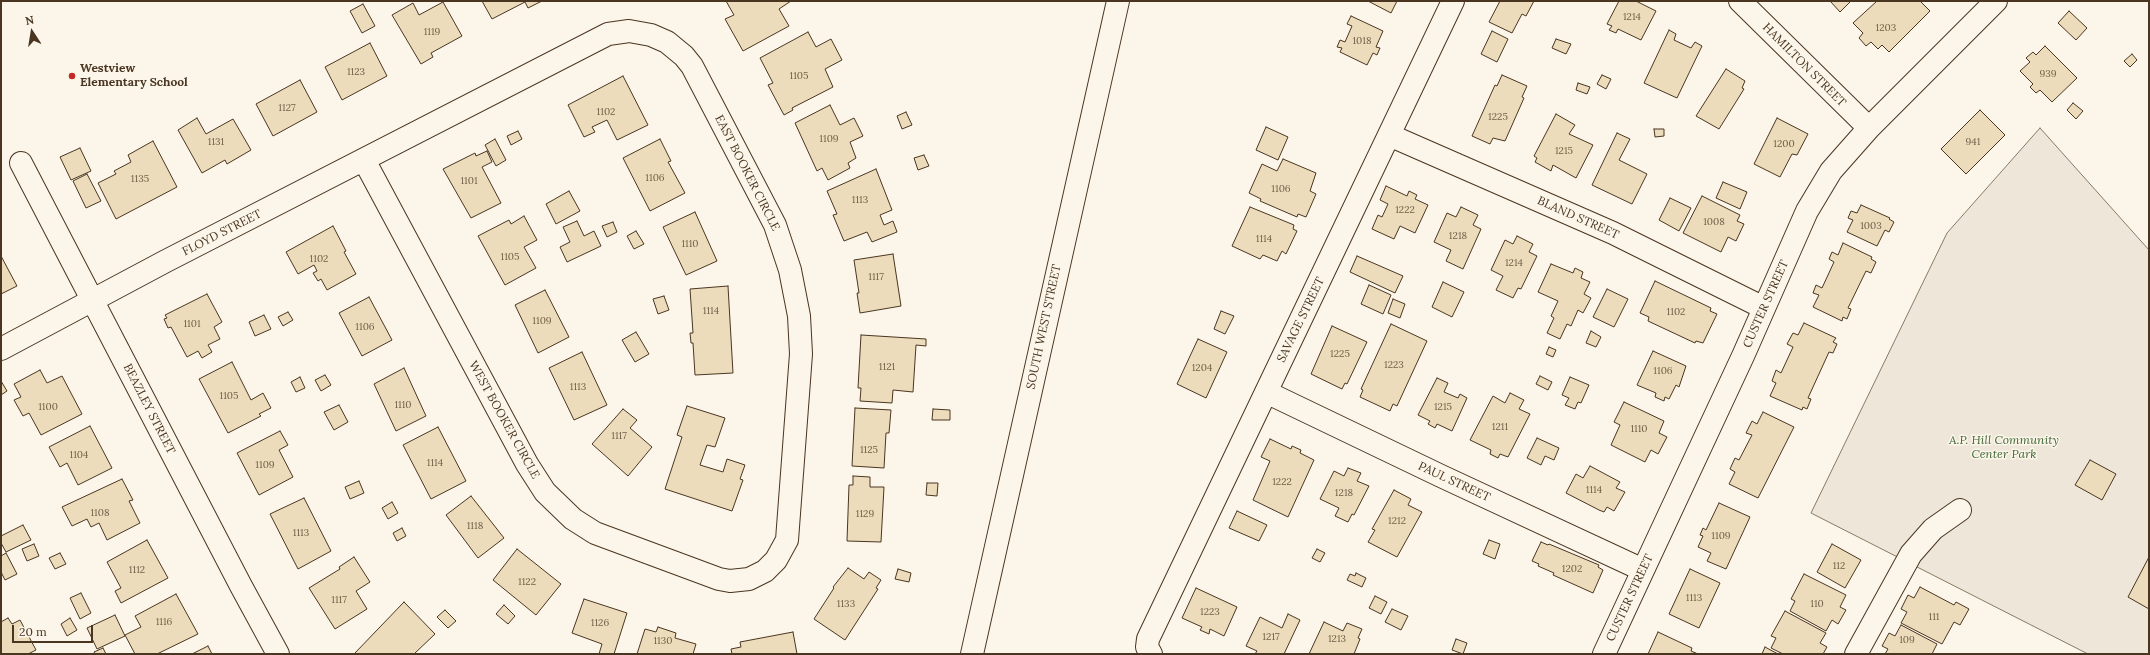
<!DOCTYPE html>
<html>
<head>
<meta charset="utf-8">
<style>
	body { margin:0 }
	#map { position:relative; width:2150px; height:655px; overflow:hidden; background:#fbf6e9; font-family:Lora,serif }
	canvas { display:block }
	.frame { position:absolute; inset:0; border:2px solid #4a3520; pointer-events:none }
	.north { position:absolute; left:12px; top:12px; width:40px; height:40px; -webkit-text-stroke:3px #fbf6e9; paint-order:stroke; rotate:348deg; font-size:11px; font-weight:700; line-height:16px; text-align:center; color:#4a3520 }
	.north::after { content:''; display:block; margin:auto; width:14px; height:18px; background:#4a3520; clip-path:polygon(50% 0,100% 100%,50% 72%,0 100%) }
	.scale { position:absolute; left:12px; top:625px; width:81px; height:18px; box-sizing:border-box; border:2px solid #4a3520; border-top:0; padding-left:5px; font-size:12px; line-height:14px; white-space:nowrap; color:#4a3520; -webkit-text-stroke:3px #fbf6e9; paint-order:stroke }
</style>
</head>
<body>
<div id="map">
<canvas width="2150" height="655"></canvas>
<div class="frame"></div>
<div class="north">N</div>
<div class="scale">20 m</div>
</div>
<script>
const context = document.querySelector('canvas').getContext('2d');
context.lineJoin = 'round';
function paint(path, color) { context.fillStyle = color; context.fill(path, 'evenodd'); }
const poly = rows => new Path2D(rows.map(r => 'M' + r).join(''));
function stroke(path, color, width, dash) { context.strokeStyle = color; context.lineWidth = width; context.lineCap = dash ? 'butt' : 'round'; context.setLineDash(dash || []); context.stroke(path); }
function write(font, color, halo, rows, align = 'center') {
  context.font = font + ' Lora,serif'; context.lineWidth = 3; context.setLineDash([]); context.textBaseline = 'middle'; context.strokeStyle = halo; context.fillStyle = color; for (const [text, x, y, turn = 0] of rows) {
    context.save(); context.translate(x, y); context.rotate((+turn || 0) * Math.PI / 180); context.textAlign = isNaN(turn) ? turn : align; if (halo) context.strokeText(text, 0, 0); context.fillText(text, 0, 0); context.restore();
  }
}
const green = poly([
	[2040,128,2149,250,2149,654,2088,654,1811,513,1947,233,2040,128]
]);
paint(green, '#ede6d9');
stroke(green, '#887966', 1);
const building = poly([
	[482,1,542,1,528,8,525,2,492,19,482,1],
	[726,1,791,1,779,9,789,26,743,51,725,19,734,15,726,1],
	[1368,1,1397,1,1391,13,1368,1],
	[1500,1,1534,1,1526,16,1522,14,1512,33,1489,22,1500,1],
	[1619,1,1636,1,1656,11,1641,40,1618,29,1616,33,1609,30,1612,26,1607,24,1619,1],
	[1830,1,1851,1,1840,12,1830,1],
	[1877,1,1920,1,1930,11,1889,52,1882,45,1878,49,1871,42,1866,46,1859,38,1863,33,1853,23,1877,1],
	[443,2,462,36,431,53,433,57,421,64,392,15,413,3,419,15,443,2],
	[363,4,375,26,362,33,350,11,363,4],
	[2069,11,2087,28,2076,40,2058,23,2069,11],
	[1351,16,1383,31,1376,47,1380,48,1377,55,1373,53,1367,65,1340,52,1342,48,1337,47,1340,40,1345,42,1352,26,1347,24,1351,16],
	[1669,30,1676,34,1674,40,1691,48,1695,42,1702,46,1677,98,1644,83,1669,30],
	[1492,31,1508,39,1497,62,1481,54,1492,31],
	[808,32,816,47,831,39,842,60,825,69,833,87,792,108,793,110,784,115,768,85,773,83,760,58,808,32],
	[1556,39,1571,44,1566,54,1552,48,1556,39],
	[370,43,387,76,342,100,325,67,370,43],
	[2045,46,2077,78,2052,102,2040,90,2036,93,2030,87,2033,84,2020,71,2030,62,2026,58,2033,52,2036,55,2045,46],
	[2132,54,2137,60,2130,67,2124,61,2132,54],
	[1726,69,1745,81,1742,88,1744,89,1719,129,1696,116,1726,69],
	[1502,75,1527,86,1522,97,1524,98,1505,141,1493,138,1490,144,1472,136,1495,85,1497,86,1502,75],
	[1602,75,1611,79,1606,89,1597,84,1602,75],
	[623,76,648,125,617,140,607,120,592,127,595,132,584,137,568,105,623,76],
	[300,80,317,112,273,136,256,104,300,80],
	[1578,83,1590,87,1587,94,1576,90,1578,83],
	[2073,103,2083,111,2076,119,2067,110,2073,103],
	[830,105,840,125,854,118,863,136,850,142,856,158,848,163,850,168,828,180,822,168,817,171,795,123,830,105],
	[1980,110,2005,135,1966,174,1941,149,1980,110],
	[906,112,912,125,902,129,897,116,906,112],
	[1556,114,1575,125,1569,134,1593,145,1576,178,1553,165,1551,171,1535,162,1537,158,1534,156,1556,114],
	[197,118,206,134,233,119,251,150,227,164,225,160,202,173,178,130,197,118],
	[1777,118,1808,134,1797,155,1792,154,1780,177,1754,164,1777,118],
	[1266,127,1288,137,1278,160,1256,150,1266,127],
	[1654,129,1664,129,1664,136,1655,137,1654,129],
	[518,131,522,139,511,145,507,136,518,131],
	[1617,133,1630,139,1619,160,1647,174,1632,204,1592,185,1617,133],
	[495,139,506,160,496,166,485,145,495,139],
	[660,139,671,161,668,162,685,193,650,211,623,158,660,139],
	[153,141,177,187,116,219,98,183,116,174,114,171,131,162,128,155,153,141],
	[80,148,91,171,71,180,60,157,80,148],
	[487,151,492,162,482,167,501,203,471,218,443,169,475,153,476,156,487,151],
	[924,155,929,166,918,170,914,158,924,155],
	[1283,159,1316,173,1310,191,1316,194,1306,217,1298,214,1297,217,1260,201,1261,199,1249,193,1262,164,1277,171,1283,159],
	[876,169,892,210,880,215,884,225,893,221,897,232,872,242,867,232,844,241,833,215,837,214,827,191,876,169],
	[87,174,101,201,86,208,73,181,87,174],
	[1723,182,1747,192,1740,209,1716,198,1723,182],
	[1386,186,1407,196,1409,191,1417,195,1415,199,1428,205,1415,233,1400,226,1394,239,1372,229,1378,215,1382,217,1388,204,1380,200,1386,186],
	[569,191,580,211,556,224,546,204,569,191],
	[1702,196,1740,215,1737,221,1744,224,1736,241,1728,237,1721,252,1683,233,1702,196],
	[1670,198,1691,208,1679,231,1659,220,1670,198],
	[1861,205,1890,218,1889,219,1894,222,1889,232,1885,230,1877,246,1847,232,1853,220,1848,218,1851,211,1857,213,1861,205],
	[1250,207,1294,225,1293,229,1297,231,1286,254,1282,251,1277,261,1263,255,1260,259,1232,246,1250,207],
	[1461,207,1478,215,1473,225,1481,229,1463,269,1446,261,1451,250,1434,242,1447,213,1456,217,1461,207],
	[695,212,717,261,686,275,663,227,695,212],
	[524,216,537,240,524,247,536,268,505,285,478,236,509,220,511,224,524,216],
	[577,221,584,236,594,231,601,246,567,262,560,247,570,242,563,227,577,221],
	[613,222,617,232,607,237,602,226,613,222],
	[333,226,346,251,344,252,356,274,327,290,321,279,318,281,313,273,317,271,314,265,298,274,286,252,333,226],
	[636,231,644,244,634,249,627,236,636,231],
	[1517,236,1533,244,1529,252,1537,256,1521,289,1518,288,1513,298,1496,290,1503,276,1491,270,1505,240,1513,244,1517,236],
	[1843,243,1872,257,1871,259,1876,262,1871,273,1866,271,1848,308,1851,309,1847,319,1843,317,1842,321,1813,307,1819,295,1813,293,1816,285,1822,288,1834,262,1829,259,1832,252,1838,255,1843,243],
	[893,254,901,306,860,313,857,293,859,293,854,260,893,254],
	[1,256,17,286,1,294,1,256],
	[1357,256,1403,276,1395,293,1350,272,1357,256],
	[1551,264,1573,273,1575,268,1583,272,1581,278,1590,282,1584,294,1591,298,1583,313,1578,310,1571,326,1567,324,1560,339,1547,333,1554,318,1551,316,1558,301,1538,292,1551,264],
	[1655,281,1711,308,1710,311,1717,314,1703,343,1696,341,1695,343,1648,321,1649,317,1640,313,1655,281],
	[1443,282,1464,292,1452,317,1432,307,1443,282],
	[1369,285,1391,295,1383,314,1361,304,1369,285],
	[728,286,733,373,695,375,693,343,691,343,690,333,693,333,690,289,728,286],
	[1607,289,1628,299,1614,327,1593,317,1607,289],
	[545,290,569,337,538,353,515,305,545,290],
	[207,294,222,322,214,327,220,339,208,345,212,352,202,358,198,351,187,357,171,327,168,328,164,319,167,318,165,315,207,294],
	[664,296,669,310,658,314,653,299,664,296],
	[369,297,392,340,362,356,339,313,369,297],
	[1393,299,1405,304,1400,318,1388,313,1393,299],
	[1221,311,1234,316,1225,334,1214,329,1221,311],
	[288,312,293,320,283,326,278,317,288,312],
	[264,315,271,329,255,336,249,322,264,315],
	[1804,323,1836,338,1833,342,1837,344,1833,353,1829,352,1808,398,1811,399,1807,409,1803,407,1802,410,1770,396,1776,383,1772,381,1776,370,1781,373,1793,347,1787,344,1793,333,1798,335,1804,323],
	[1391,324,1427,341,1397,406,1393,404,1390,411,1360,397,1363,390,1361,389,1391,324],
	[1332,326,1367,342,1347,384,1345,383,1342,389,1311,374,1332,326],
	[1591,331,1601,337,1596,347,1586,343,1591,331],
	[636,332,649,354,635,362,622,340,636,332],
	[861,335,926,339,926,346,916,345,913,392,893,390,892,403,860,401,861,388,858,388,861,335],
	[1198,339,1227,352,1206,398,1177,384,1198,339],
	[1549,347,1556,350,1553,357,1546,354,1549,347],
	[1653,351,1686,366,1679,387,1676,385,1669,399,1665,397,1664,401,1655,397,1656,393,1637,385,1653,351],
	[582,352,607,405,574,420,549,368,582,352],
	[232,362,251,400,263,393,271,408,259,414,261,416,228,433,199,379,232,362],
	[404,368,426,416,396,431,374,384,404,368],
	[40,370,47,383,62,376,82,414,41,435,29,413,23,416,14,400,21,397,14,384,40,370],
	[325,375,331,385,321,391,315,380,325,375],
	[1540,376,1552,382,1548,390,1536,384,1540,376],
	[300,377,305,388,296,392,291,382,300,377],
	[1570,377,1589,385,1581,403,1578,402,1575,409,1565,405,1569,398,1562,395,1570,377],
	[1437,378,1448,383,1444,392,1458,398,1460,394,1467,398,1452,431,1437,424,1435,428,1428,424,1430,421,1418,415,1437,378],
	[1,381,7,391,1,395,1,381],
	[1510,393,1524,400,1519,409,1530,414,1508,457,1500,454,1498,458,1490,454,1491,450,1470,440,1493,396,1505,403,1510,393],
	[1624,402,1664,421,1659,433,1667,437,1658,454,1651,450,1645,462,1611,445,1620,425,1614,422,1624,402],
	[339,405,348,422,334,430,324,412,339,405],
	[687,406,725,418,715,447,707,445,700,465,723,472,727,459,745,465,740,479,743,480,732,511,665,489,682,437,677,435,687,406],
	[855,408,891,410,889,433,886,433,884,468,852,466,855,408],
	[623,409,637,420,630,428,652,447,628,476,592,444,623,409],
	[933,409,950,410,950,420,932,420,933,409],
	[1763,412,1794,427,1758,498,1729,484,1735,472,1730,469,1735,458,1739,460,1752,435,1746,433,1752,421,1757,424,1763,412],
	[90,426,112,468,78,485,67,463,60,467,49,447,90,426],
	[438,427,466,481,431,499,403,445,438,427],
	[280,431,288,445,279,450,293,477,259,495,237,453,280,431],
	[1537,438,1559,448,1554,460,1545,456,1541,465,1527,458,1537,438],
	[1270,439,1291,449,1292,446,1301,450,1300,453,1314,460,1288,517,1253,500,1270,461,1261,457,1270,439],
	[2090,460,2116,474,2102,500,2075,485,2090,460],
	[1590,466,1620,482,1616,488,1625,492,1614,511,1607,507,1604,512,1599,510,1566,493,1576,474,1583,478,1590,466],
	[1348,468,1361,473,1357,481,1369,486,1354,515,1352,514,1348,522,1335,516,1339,508,1320,499,1334,471,1344,476,1348,468],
	[853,476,870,477,870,487,884,487,881,542,847,541,849,485,853,485,853,476],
	[122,479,133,500,129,501,140,523,107,540,99,523,91,527,87,519,72,526,62,507,122,479],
	[359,481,364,493,350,499,345,487,359,481],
	[927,483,938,483,937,496,926,495,927,483],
	[1394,490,1411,499,1408,505,1422,512,1397,557,1368,542,1375,530,1372,529,1394,490],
	[471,496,504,538,478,558,446,515,471,496],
	[304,498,331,551,298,569,270,514,304,498],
	[392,502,398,513,388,519,382,508,392,502],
	[1719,503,1750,517,1726,569,1707,561,1711,553,1698,547,1703,536,1700,535,1703,528,1706,530,1719,503],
	[1237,511,1267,525,1259,541,1229,528,1237,511],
	[23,525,31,540,6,552,1,543,1,536,23,525],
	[402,528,406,536,397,541,393,533,402,528],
	[147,540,168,578,121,603,115,591,121,588,107,562,147,540],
	[1489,540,1500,544,1495,559,1483,554,1489,540],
	[1541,542,1548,545,1549,544,1599,565,1598,567,1603,570,1593,593,1553,575,1554,573,1538,566,1539,564,1532,561,1541,542],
	[34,544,39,556,27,561,22,549,34,544],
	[1832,544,1861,560,1845,588,1817,572,1832,544],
	[517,549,561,584,536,615,493,580,517,549],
	[1317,549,1325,553,1320,562,1312,558,1317,549],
	[6,553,17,574,5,580,1,572,1,556,6,553],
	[60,553,66,564,55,569,49,558,60,553],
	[354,557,370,582,356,591,367,609,335,629,309,588,340,569,339,567,354,557],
	[2149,557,2149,609,2128,597,2149,557],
	[848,568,864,579,869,572,881,580,876,588,878,589,845,640,814,619,834,588,833,587,848,568],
	[898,569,911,573,909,582,895,579,898,569],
	[1690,569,1720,583,1699,628,1669,614,1690,569],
	[1356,573,1366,578,1362,587,1347,580,1350,574,1355,576,1356,573],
	[1804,574,1846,595,1840,607,1846,610,1838,624,1832,620,1826,631,1790,611,1795,601,1791,599,1804,574],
	[1920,587,1954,605,1956,602,1969,609,1960,625,1954,622,1942,644,1901,623,1907,612,1901,609,1908,595,1914,598,1920,587],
	[1196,588,1237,607,1224,636,1210,629,1209,634,1200,630,1202,627,1182,618,1196,588],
	[81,593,91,613,80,619,70,598,81,593],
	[176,594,198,634,157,654,135,654,125,635,141,627,135,616,176,594],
	[1375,596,1387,602,1381,614,1369,608,1375,596],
	[584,599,627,613,614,654,599,654,602,644,572,633,584,599],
	[404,602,435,634,414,654,354,654,404,602],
	[504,605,515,616,508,624,496,614,504,605],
	[1392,609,1408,616,1401,630,1385,622,1392,609],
	[445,610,456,621,448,628,437,617,445,610],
	[1785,611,1826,633,1820,643,1827,647,1823,654,1783,654,1771,648,1776,638,1771,636,1785,611],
	[1288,614,1300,620,1284,654,1255,654,1257,651,1246,646,1260,617,1282,628,1288,614],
	[115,615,125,636,97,649,87,628,115,615],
	[8,618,12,624,20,620,36,650,28,654,1,654,1,622,8,618],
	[70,618,77,630,67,636,61,624,70,618],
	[1324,622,1343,631,1347,623,1362,629,1358,638,1360,639,1354,654,1309,654,1324,622],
	[1901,625,1937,644,1932,654,1885,654,1888,649,1882,646,1889,633,1895,636,1901,625],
	[658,627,676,633,675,638,696,644,693,654,637,654,645,629,656,632,658,627],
	[793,632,797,654,732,654,731,649,741,647,740,642,793,632],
	[1658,632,1692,648,1691,651,1698,654,1648,654,1658,632],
	[1456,639,1467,643,1463,654,1452,650,1456,639],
	[208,646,212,654,192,654,208,646],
	[1765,647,1778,654,1762,654,1765,647],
	[103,648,106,654,95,654,94,652,103,648]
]);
paint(building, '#ecdcbc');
stroke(building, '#4a3520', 1);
const minor = poly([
	[1740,1,1869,128],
	[1389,135,1613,233,1764,308],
	[21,163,241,586,278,654],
	[1,349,166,261,608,34,629,31,651,35,667,42,684,56,692,66,775,225,790,270,799,316,801,354,787,540,776,560,765,571,749,579,730,581,719,579,595,533,573,519,545,492,527,464,364,160],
	[1266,392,1441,476,1643,570],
	[1151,654,1147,647,1148,639,1453,1],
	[1604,654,1743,356,1807,211,1831,171,1869,128,1996,1],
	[1856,654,1911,554,1933,529,1960,510]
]);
const tertiary = poly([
	[972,654,1118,1]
]);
stroke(minor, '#4a3520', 24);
stroke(tertiary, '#4a3520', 24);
stroke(minor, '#fbf6e9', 22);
stroke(tertiary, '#fbf6e9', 22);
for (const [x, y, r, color] of [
	[72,76,4,"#c62828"]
]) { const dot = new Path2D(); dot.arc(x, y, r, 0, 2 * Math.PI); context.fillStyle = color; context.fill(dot); stroke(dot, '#fbf6e9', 1.5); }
write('10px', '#725f47', null, [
	["1214",1632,17],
	["1203",1886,28],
	["1119",432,32],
	["1018",1362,41],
	["1123",356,72],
	["939",2048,74],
	["1105",799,76],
	["1127",287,108],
	["1102",606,112],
	["1225",1498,117],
	["1109",829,139],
	["1131",216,142],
	["941",1973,142],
	["1200",1784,144],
	["1215",1564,151],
	["1106",655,178],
	["1135",140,179],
	["1101",469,181],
	["1106",1281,189],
	["1113",860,200],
	["1222",1405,210],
	["1008",1714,222],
	["1003",1871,226],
	["1218",1458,236],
	["1114",1264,239],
	["1110",690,244],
	["1105",510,257],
	["1102",319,259],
	["1214",1514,263],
	["1117",876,277],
	["1114",711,311],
	["1102",1676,312],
	["1109",542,321],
	["1101",192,324],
	["1106",365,327],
	["1225",1340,354],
	["1223",1394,365],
	["1121",887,367],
	["1204",1202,368],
	["1106",1663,371],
	["1113",578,387],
	["1105",229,396],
	["1110",403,405],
	["1100",48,407],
	["1215",1443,407],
	["1211",1500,427],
	["1110",1639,429],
	["1117",619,436],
	["1125",869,450],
	["1104",79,455],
	["1114",435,463],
	["1109",265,465],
	["1222",1282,482],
	["1114",1594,490],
	["1218",1344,493],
	["1108",100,513],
	["1129",865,514],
	["1212",1397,521],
	["1118",475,526],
	["1113",301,533],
	["1109",1721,536],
	["112",1839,566],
	["1202",1572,569],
	["1112",137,570],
	["1122",527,582],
	["1113",1694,598],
	["1117",339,600],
	["1133",846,604],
	["110",1817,604],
	["1223",1210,612],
	["111",1934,617],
	["1116",164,622],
	["1126",600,623],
	["1217",1271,637],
	["1213",1337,639],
	["109",1907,640],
	["1130",663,641]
]);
write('12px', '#4a3520', '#fbf6e9', [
	["HAMILTON STREET",1804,65,45],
	["EAST BOOKER CIRCLE",747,173,63],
	["BLAND STREET",1578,218,24],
	["FLOYD STREET",222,233,-27],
	["CUSTER STREET",1766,304,-66],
	["SAVAGE STREET",1301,320,-64],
	["SOUTH WEST STREET",1044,327,-78],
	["BEAZLEY STREET",149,409,63],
	["WEST BOOKER CIRCLE",504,420,61],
	["PAUL STREET",1454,482,25],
	["CUSTER STREET",1630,598,-65]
]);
write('bold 12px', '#4a3520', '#fbf6e9', [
	["Westview",80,69],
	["Elementary School",80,83]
], 'left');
write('italic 12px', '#436837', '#fbf6e9', [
	["A.P. Hill Community",2004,441],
	["Center Park",2004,455]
]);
</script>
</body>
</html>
